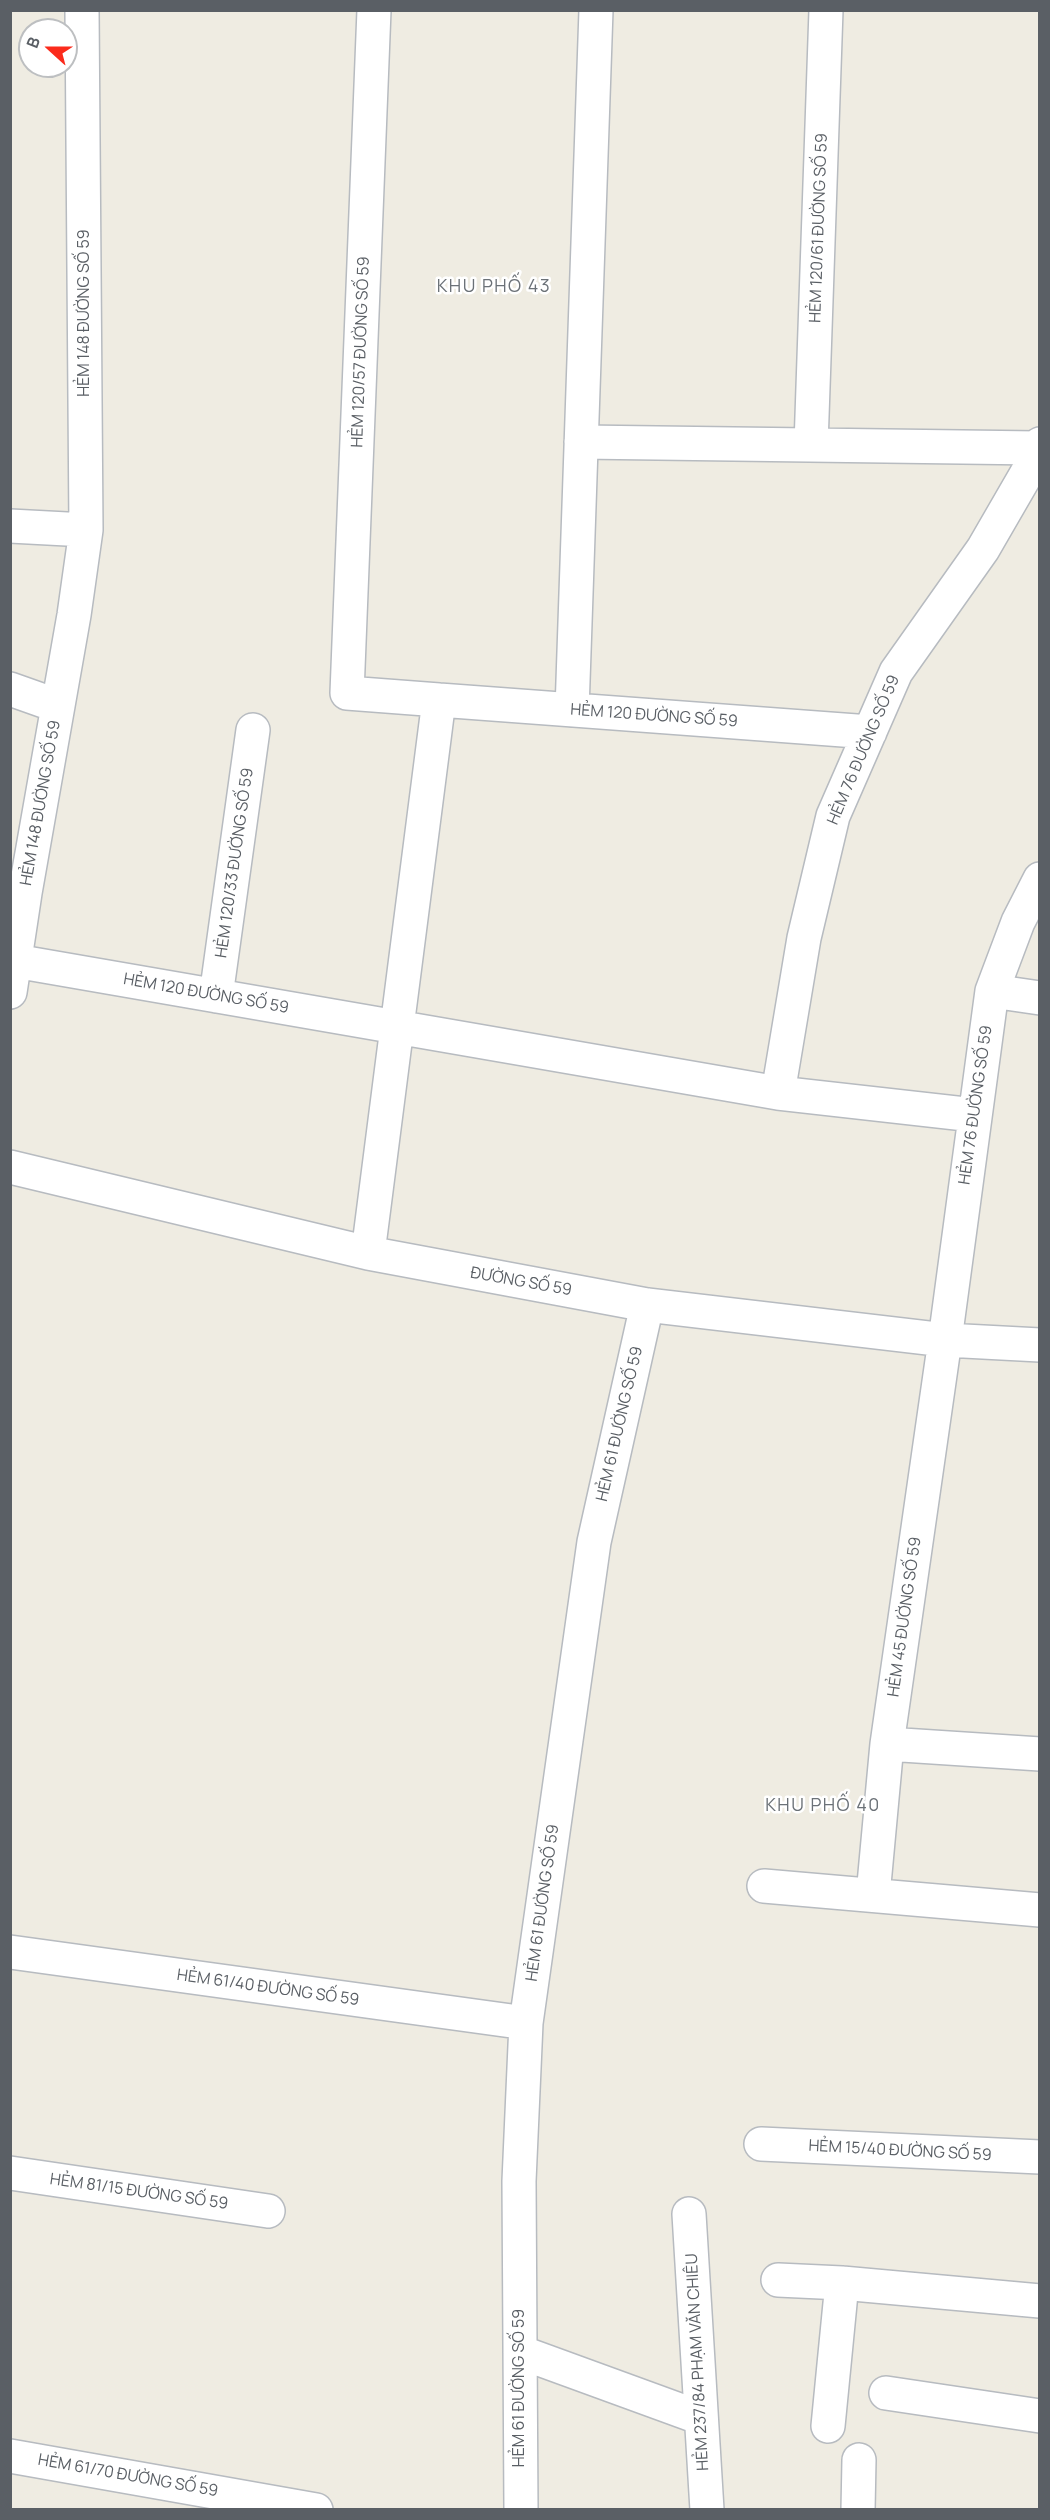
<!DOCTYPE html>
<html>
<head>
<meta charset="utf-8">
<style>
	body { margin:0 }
	#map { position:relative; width:1050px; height:2520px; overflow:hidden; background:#efece2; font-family:Manrope,sans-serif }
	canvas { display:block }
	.frame { position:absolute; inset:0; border:12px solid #5a5f65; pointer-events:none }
	.north { position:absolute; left:18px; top:18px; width:60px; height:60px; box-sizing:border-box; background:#fff; border:2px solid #bdbfc1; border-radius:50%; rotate:291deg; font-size:16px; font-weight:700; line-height:24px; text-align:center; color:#5a5f65 }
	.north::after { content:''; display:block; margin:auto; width:21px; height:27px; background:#fb2b1c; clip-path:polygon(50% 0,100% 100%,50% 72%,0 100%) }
</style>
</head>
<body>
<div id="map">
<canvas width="1050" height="2520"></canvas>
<div class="frame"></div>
<div class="north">B</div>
</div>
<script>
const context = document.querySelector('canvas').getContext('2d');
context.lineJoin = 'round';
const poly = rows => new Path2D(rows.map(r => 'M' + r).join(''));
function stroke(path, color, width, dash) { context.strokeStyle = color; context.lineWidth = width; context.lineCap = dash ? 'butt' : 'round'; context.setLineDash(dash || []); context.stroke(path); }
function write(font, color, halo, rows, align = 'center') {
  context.font = font + ' Manrope,sans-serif'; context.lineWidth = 5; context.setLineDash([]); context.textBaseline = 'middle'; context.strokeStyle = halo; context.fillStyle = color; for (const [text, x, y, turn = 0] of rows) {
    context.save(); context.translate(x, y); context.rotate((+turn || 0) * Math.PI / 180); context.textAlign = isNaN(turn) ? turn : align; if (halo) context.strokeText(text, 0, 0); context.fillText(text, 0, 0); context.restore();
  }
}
const minor = poly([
	[581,442,1038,448],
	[811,445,826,10],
	[10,526,86,530],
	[10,689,58,706],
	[439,700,870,732],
	[572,710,596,10],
	[15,961,778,1093,974,1115],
	[992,991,1040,998],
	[10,992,25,893,74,615,86,530,82,10],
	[216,996,253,730],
	[778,1093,804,938,833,816,896,672,983,549,1031,466,1040,444],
	[10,1167,368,1253,647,1305,945,1340,1040,1345],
	[368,1253,439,700,347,693,374,10],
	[887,1744,1040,1754],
	[764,1886,1040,1910],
	[873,1895,887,1744,945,1340,992,991,1018,922,1040,879],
	[10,1952,526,2023],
	[761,2144,1040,2157],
	[10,2173,268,2211],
	[689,2214,707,2510],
	[778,2280,842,2283,1040,2301],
	[520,2352,701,2418],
	[886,2393,1040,2416],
	[828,2426,842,2283],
	[10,2456,316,2510],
	[521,2510,519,2181,526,2023,594,1542,647,1305],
	[858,2510,859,2460]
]);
stroke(minor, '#b7bbc0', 36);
stroke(minor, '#fff', 33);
write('16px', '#5a5f65', '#fff', [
	["HẺM 120/61 ĐƯỜNG SỐ 59",819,228,-88],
	["HẺM 148 ĐƯỜNG SỐ 59",85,313,-90],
	["HẺM 120/57 ĐƯỜNG SỐ 59",361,352,-88],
	["HẺM 120 ĐƯỜNG SỐ 59",654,716,4],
	["HẺM 76 ĐƯỜNG SỐ 59",864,750,-67],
	["HẺM 148 ĐƯỜNG SỐ 59",41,803,-80],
	["HẺM 120/33 ĐƯỜNG SỐ 59",235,863,-82],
	["HẺM 120 ĐƯỜNG SỐ 59",206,994,10],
	["HẺM 76 ĐƯỜNG SỐ 59",976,1105,-82],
	["ĐƯỜNG SỐ 59",521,1282,10],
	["HẺM 61 ĐƯỜNG SỐ 59",620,1424,-77],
	["HẺM 45 ĐƯỜNG SỐ 59",905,1617,-82],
	["HẺM 61 ĐƯỜNG SỐ 59",543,1903,-82],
	["HẺM 61/40 ĐƯỜNG SỐ 59",268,1988,8],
	["HẺM 15/40 ĐƯỜNG SỐ 59",900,2151,3],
	["HẺM 81/15 ĐƯỜNG SỐ 59",139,2192,8],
	["HẺM 237/84 PHẠM VĂN CHIÊU",698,2362,-93],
	["HẺM 61 ĐƯỜNG SỐ 59",520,2388,-90],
	["HẺM 61/70 ĐƯỜNG SỐ 59",128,2476,10]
]);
context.letterSpacing = '1.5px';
write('18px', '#6b7177', '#fff', [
	["KHU PHỐ 43",494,287],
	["KHU PHỐ 40",823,1806]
]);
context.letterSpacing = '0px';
</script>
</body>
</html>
